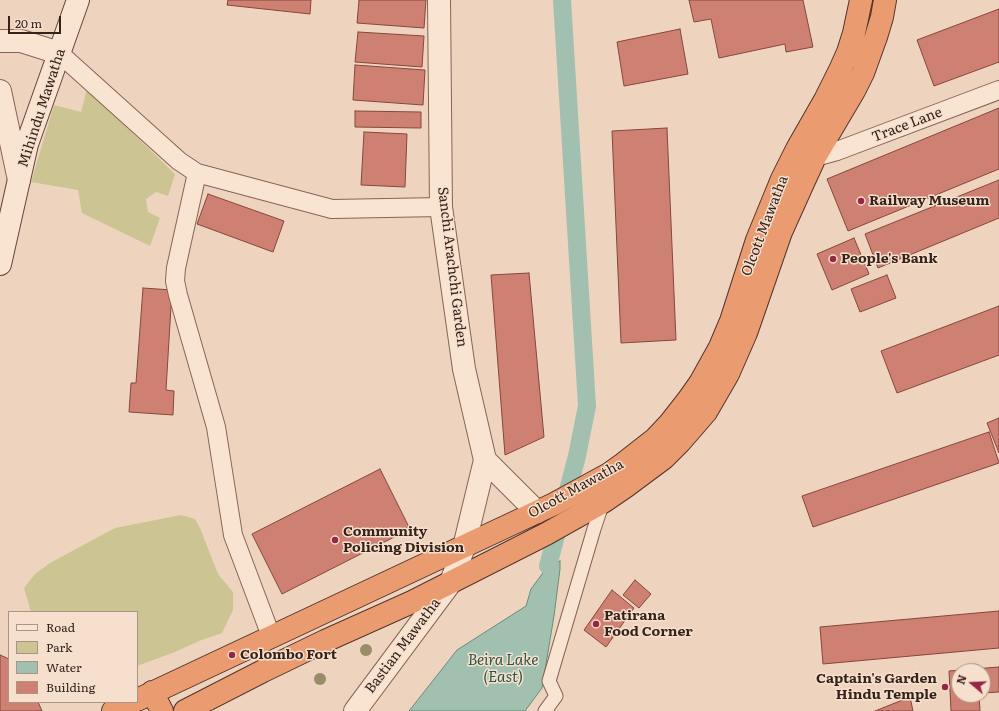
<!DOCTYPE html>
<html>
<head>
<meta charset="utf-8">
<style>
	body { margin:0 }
	#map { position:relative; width:999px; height:711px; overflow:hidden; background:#eed4be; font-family:Literata,serif }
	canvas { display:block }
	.legend { position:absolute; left:8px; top:611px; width:130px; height:92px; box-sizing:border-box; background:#f6e0cd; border:1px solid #a99486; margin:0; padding:5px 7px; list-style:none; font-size:12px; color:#36221b }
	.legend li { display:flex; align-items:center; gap:8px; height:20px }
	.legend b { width:20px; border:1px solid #a99486 }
	.north { position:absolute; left:951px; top:663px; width:40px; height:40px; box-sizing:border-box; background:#f6e0cd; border:1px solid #a99486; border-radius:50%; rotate:289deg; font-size:11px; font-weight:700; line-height:16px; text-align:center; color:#36221b }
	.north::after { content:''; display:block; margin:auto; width:14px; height:18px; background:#972543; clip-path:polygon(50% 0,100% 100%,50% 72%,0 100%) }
	.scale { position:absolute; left:8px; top:16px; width:53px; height:18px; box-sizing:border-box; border:2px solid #36221b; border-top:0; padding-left:5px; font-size:12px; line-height:14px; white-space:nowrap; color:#36221b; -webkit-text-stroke:3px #f6e0cd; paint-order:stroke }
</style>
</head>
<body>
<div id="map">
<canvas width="999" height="711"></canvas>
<ul class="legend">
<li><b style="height:5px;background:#f9e3d1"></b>Road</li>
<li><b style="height:11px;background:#ccc492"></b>Park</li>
<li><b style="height:11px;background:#a1c0af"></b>Water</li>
<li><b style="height:11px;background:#ce8173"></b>Building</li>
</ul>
<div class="north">N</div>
<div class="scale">20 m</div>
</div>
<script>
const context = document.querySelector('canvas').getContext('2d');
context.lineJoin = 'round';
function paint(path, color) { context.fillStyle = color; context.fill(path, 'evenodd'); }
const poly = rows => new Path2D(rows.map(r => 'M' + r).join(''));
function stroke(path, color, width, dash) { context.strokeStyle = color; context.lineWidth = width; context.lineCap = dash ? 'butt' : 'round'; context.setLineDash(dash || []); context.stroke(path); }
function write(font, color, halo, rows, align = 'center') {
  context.font = font + ' Literata,serif'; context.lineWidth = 3; context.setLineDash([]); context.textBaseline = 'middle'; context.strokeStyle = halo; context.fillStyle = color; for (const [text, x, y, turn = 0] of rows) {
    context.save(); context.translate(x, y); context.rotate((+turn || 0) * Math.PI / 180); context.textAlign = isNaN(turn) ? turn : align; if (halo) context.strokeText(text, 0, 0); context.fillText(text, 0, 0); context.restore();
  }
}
paint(poly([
	[87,89,175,174,168,196,156,192,146,199,148,212,160,218,150,246,82,213,78,190,31,182,54,105,81,112],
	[181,515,195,519,200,528,218,574,233,592,233,610,222,633,199,641,175,652,137,666,137,612,31,612,24,588,35,574,50,563,115,528]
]), '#ccc492');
const water = poly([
	[560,561,560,569,554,616,542,688,525,711,409,711,457,650,526,606,531,589,548,566,560,561]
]);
paint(water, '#a1c0af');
stroke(water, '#698d7b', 1);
stroke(poly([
	[548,566,577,456,587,406,562,0]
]), '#a1c0af', 18);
const building = poly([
	[228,0,311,0,310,14,227,5,228,0],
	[359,0,426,0,424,28,357,23,359,0],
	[689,0,803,0,813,47,786,52,785,44,719,58,711,19,694,22,689,0],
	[999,9,999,62,934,86,917,40,999,9],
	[680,29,688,74,624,86,617,42,680,29],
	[358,32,424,36,422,67,355,62,358,32],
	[355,65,425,70,423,105,353,100,355,65],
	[999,108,999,169,848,231,827,179,999,108],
	[355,111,421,112,421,128,355,127,355,111],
	[667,128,676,340,621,343,612,131,667,128],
	[364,132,407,134,405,187,361,185,364,132],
	[999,180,999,218,878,268,865,234,999,180],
	[208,194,284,221,273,252,197,224,208,194],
	[854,238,869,274,832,290,817,254,854,238],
	[529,273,544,437,505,455,491,275,529,273],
	[887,275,896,298,860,312,851,289,887,275],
	[143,288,172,290,166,390,174,391,173,415,129,412,131,383,136,383,143,288],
	[999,306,999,355,897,393,881,351,999,306],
	[999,418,999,453,987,423,999,418],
	[989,432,999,463,813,527,802,496,989,432],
	[380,469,410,529,282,594,252,534,380,469],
	[635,580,651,594,639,608,623,595,635,580],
	[612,590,634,608,606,647,584,630,612,590],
	[999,611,999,648,823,664,820,627,999,611],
	[0,655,9,659,9,702,38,702,42,711,0,711,0,655],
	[999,667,999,692,983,693,983,671,959,671,959,695,979,695,980,711,951,711,949,671,999,667],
	[910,697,913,711,875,711,910,697]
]);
paint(building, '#ce8173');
stroke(building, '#86463c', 1);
const pedestrian = poly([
	[545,711,556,696,549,681,594,529,603,502]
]);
const minor = poly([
	[59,53,179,161,197,173,332,209,441,207],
	[815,157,837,151,999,90],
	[197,173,176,268,175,281,178,295,216,427,233,535,271,636]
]);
const tertiary = poly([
	[0,41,21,41,59,53],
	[0,91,19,180],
	[485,460,537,512],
	[355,711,451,582,464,547,485,460,464,369,441,207,439,0]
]);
const secondary = poly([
	[0,264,27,144,78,0]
]);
const trunk = poly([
	[152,692,162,711],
	[137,700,554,504,609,474,623,464,655,439,670,423,688,400,700,383,720,347,731,321,757,240,782,179,797,149,825,100,840,70,848,52,854,33,861,0],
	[113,711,132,702],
	[185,711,263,671,325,641,412,602,546,534,603,502,625,487,664,458,680,442,706,412,728,374,746,333,773,255,781,232,804,181,815,157,854,91,863,73,876,37,882,17,885,0]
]);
stroke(pedestrian, '#876456', 15);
stroke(minor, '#876456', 20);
stroke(tertiary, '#876456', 24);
stroke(secondary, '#68453a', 24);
stroke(trunk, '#54342b', 24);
stroke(pedestrian, '#f9e3d1', 13);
stroke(minor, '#f9e3d1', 18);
stroke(tertiary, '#f9e3d1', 22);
stroke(secondary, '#f9e3d1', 22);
stroke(trunk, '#ea9b70', 22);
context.fillStyle = '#998d68';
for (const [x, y] of [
	[366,650],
	[320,679]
]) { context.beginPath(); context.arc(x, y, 6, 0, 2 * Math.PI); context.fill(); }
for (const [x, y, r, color] of [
	[861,201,4,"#972543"],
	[833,259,4,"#972543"],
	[335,540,4,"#972543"],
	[596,624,4,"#972543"],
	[232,655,4,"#972543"],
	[945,687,4,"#972543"]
]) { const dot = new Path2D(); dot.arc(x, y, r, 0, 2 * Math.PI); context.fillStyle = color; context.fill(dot); stroke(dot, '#f6e0cd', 1.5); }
write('14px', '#36221b', '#f6e0cd', [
	["Mihindu Mawatha",42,108,-72],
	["Trace Lane",907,125,-21],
	["Olcott Mawatha",765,226,-69],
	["Sanchi Arachchi Garden",452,267,83],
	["Olcott Mawatha",576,489,-29],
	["Bastian Mawatha",403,646,-53]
]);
write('bold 14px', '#36221b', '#f6e0cd', [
	["Railway Museum",869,201],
	["People's Bank",841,259],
	["Community",343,532],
	["Policing Division",343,548],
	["Patirana",604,616],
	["Food Corner",604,632],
	["Colombo Fort",240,655],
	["Captain's Garden",937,679,"right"],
	["Hindu Temple",937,695,"right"]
], 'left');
write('italic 15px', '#2a5648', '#f6e0cd', [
	["Beira Lake",503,661],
	["(East)",503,678]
]);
</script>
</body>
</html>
